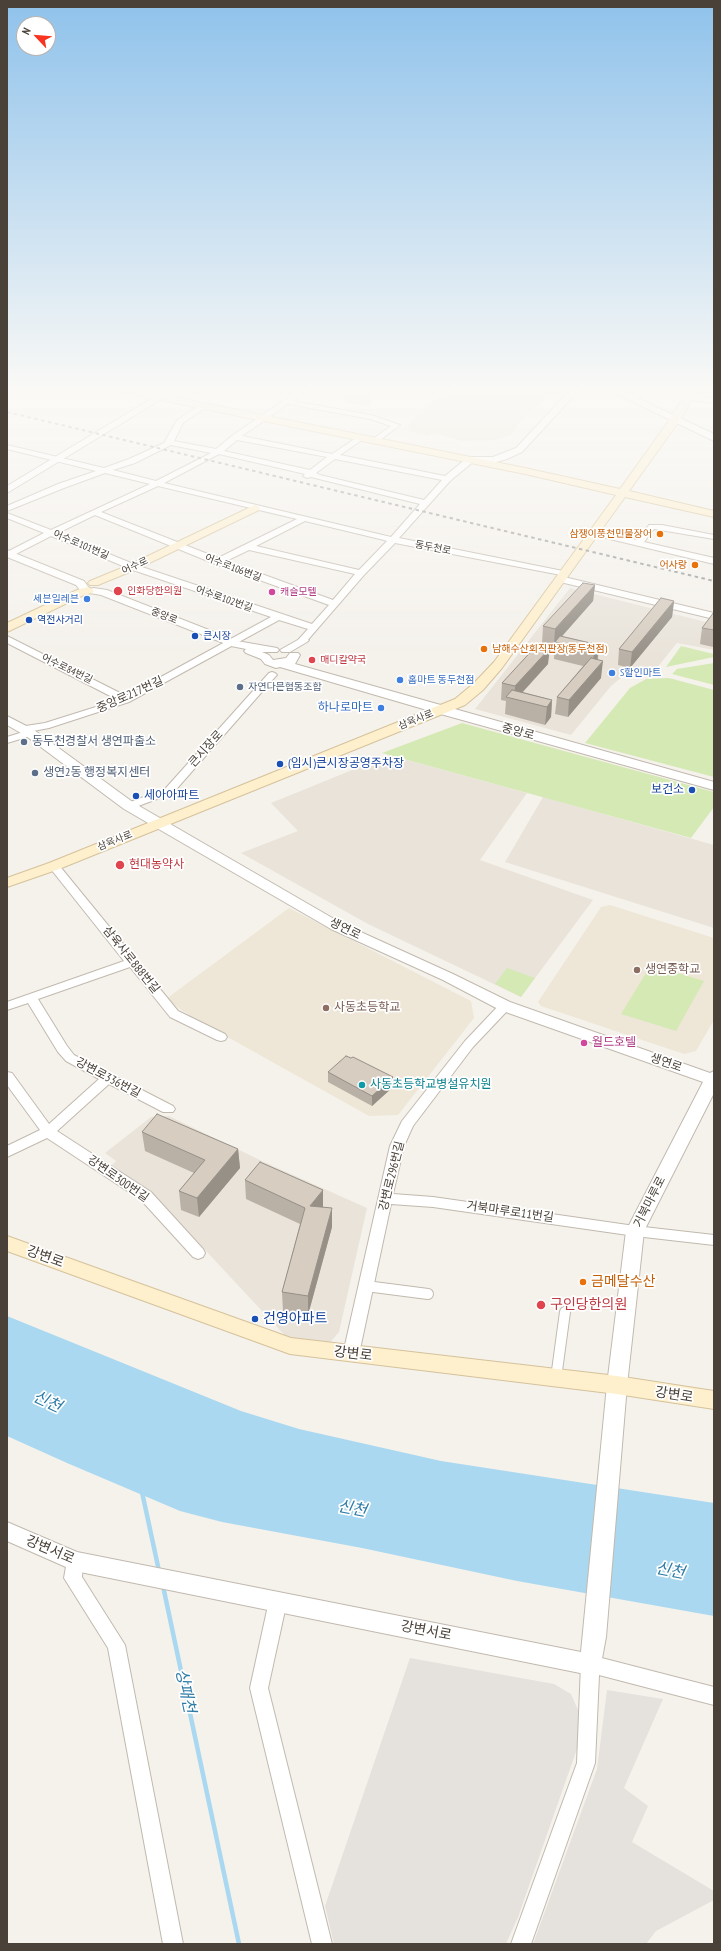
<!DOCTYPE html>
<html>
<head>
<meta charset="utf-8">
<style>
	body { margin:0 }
	#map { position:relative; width:721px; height:1951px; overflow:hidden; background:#f5f2ec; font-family:"PT Sans Narrow",sans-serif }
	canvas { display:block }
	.frame { position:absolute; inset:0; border:8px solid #4a4239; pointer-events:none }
	.north { position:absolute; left:16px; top:16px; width:40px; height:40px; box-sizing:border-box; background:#fff; border:1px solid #b7b3b0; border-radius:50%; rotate:296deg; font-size:11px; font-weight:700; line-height:16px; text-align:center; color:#4a4239 }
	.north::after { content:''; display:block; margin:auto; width:14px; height:18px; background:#f83320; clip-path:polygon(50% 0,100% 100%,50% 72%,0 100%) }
</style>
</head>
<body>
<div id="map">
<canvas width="721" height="1951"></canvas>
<div class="frame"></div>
<div class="north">N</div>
</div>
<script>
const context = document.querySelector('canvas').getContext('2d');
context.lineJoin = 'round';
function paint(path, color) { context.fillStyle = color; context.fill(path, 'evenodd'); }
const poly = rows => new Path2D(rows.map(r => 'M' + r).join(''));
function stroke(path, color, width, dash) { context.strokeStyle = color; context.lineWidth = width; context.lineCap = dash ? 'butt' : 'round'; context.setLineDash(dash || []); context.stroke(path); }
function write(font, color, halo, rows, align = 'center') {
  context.font = font + ' "PT Sans Narrow","Noto Sans KR",sans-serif'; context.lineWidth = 3.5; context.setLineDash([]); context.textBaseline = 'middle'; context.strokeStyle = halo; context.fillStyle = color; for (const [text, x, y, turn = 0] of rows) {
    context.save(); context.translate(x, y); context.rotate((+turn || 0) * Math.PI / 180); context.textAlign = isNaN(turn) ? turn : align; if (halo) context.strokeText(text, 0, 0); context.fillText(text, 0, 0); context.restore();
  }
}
paint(poly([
	[570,588,714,624,714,650,677,643,656,669,622,677,611,686,571,735,475,709],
	[389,755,527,793,480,860,593,900,521,997,368,924,241,853,298,831,271,803],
	[543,797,714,845,714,928,505,862],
	[169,1116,264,1162,367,1208,339,1332,327,1346,290,1341,151,1192,110,1167,116,1161,105,1153,151,1117]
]), '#e9e3da');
paint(poly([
	[410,1658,554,1684,571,1694,585,1726,518,1917,506,1944,334,1944,325,1906],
	[607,1690,663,1699,624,1788,648,1806,632,1842,714,1891,714,1900,656,1931,646,1944,533,1944,597,1769]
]), '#e5e1dd');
paint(poly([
	[485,391,504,394,527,392,551,393,518,424,512,434,496,440,462,441,434,433,428,436,408,431,409,424,417,414,438,397],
	[610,905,714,938,714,1020,696,1051,684,1054,541,1006,538,1002,601,907],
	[289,908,471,1001,474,1018,398,1115,369,1116,190,1016,166,999]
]), '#eee6d6');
paint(poly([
	[405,388,457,388,442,396,413,393,406,390],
	[681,646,714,654,714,657,666,667],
	[714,663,714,685,672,674,677,669],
	[669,678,714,690,714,777,585,743,630,688,646,679],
	[462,723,714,792,714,807,691,838,382,753],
	[651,965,704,981,676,1031,621,1014],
	[507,968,535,978,521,997,495,984]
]), '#d5e9b5');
paint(poly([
	[346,388,391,388,378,390,368,406,352,404,345,401]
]), '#e4e2e0');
paint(poly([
	[7,1316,241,1411,299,1429,441,1461,714,1503,714,1616,517,1581,362,1548,222,1522,180,1511,67,1463,7,1436]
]), '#aad8f0');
stroke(poly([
	[142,1492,159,1571],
	[163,1586,239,1944]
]), '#aad8f0', 4.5);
const pedestrian = poly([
	[366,1286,428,1294],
	[556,1378,565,1312]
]);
const minor = poly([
	[302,388,310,388,293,401,371,415,400,425,376,443,372,441,373,439,391,426,370,419,288,404,242,436,332,454,359,436,362,436,362,440,340,455,445,476,467,458,473,458,473,462,450,481,399,538,563,571,567,574,566,576,395,543,364,575,306,642,300,642,298,640,308,629,279,620,129,702,49,728,33,731,35,733,34,735,7,743,7,737,23,732,18,729,19,727,45,723,118,700,7,643,7,636,126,696,271,617,130,569,51,536,12,556,7,556,7,552,44,533,7,518,7,513,51,530,150,484,105,473,64,488,7,511,7,506,58,484,96,471,7,449,7,445,104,468,129,459,164,443,177,420,202,404,205,404,205,408,183,423,174,441,216,449,233,435,302,388],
	[237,440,327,457,310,470,224,451,237,440],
	[171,445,211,453,156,481,113,470,135,463,171,445],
	[219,454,305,474,303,476,307,478,311,477,420,504,391,537,164,483,219,454],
	[335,459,442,480,424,500,320,475,316,473,335,459],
	[158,486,297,519,218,558,101,512,158,486],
	[95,515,215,564,329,605,312,624,136,565,58,533,95,515],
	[305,521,384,540,387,541,359,570,256,546,305,521],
	[249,550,355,574,333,600,226,561,249,550],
	[686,396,714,399,714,403,689,400,685,398,686,396],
	[649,525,662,525,714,535,714,539,654,529,644,542,714,558,714,564,589,534,588,532,592,530,637,540,649,525],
	[272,672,275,673,277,675,275,677,173,793,133,808,125,808,124,806,125,804,165,789,269,673,272,672],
	[54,863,58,864,178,1011,225,1034,227,1037,225,1040,221,1041,217,1040,170,1017,130,967,38,999,67,1046,74,1055,173,1106,175,1109,173,1112,163,1112,109,1084,57,1131,151,1192,203,1249,205,1253,203,1257,198,1259,193,1257,141,1200,47,1138,7,1157,7,1146,40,1130,7,1085,7,1072,12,1073,49,1124,99,1079,66,1061,58,1052,28,1003,7,1010,7,1002,124,961,50,868,48,866,54,863],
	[505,1002,509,1003,511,1006,509,1009,473,1047,413,1126,404,1146,393,1194,433,1197,635,1226,714,1235,714,1245,635,1236,433,1207,391,1204,359,1354,356,1358,351,1360,346,1358,343,1354,390,1146,402,1121,465,1041,501,1003,505,1002],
	[75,1553,81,1556,83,1561,82,1577,125,1645,183,1944,163,1944,108,1648,64,1578,67,1561,69,1556,75,1553],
	[278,1593,284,1595,287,1601,268,1688,332,1944,312,1944,250,1688,269,1601,272,1595,278,1593],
	[590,1655,714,1687,714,1705,599,1675,595,1763,531,1944,511,1944,577,1763,581,1664,584,1658,590,1655]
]);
const tertiary = poly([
	[169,388,180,388,7,493,7,486,169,388],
	[572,388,581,388,522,452,507,459,493,463,470,463,465,460,470,457,493,457,516,448,572,388],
	[604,388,616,388,714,434,714,441,604,388],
	[7,550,84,581,89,588,88,590,80,590,76,585,7,557,7,550],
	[560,576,714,613,714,619,556,581,555,579,560,576],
	[94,588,107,590,237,641,277,648,279,650,277,652,262,652,269,655,273,660,286,658,290,653,298,653,300,655,295,664,714,782,714,790,437,713,280,667,276,668,265,664,261,659,246,653,244,651,246,649,231,646,101,595,90,593,89,591,90,589,94,588],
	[303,637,309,640,307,642,290,652,282,652,280,650,303,637],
	[7,716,34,730,134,803,341,923,453,974,510,1002,710,1073,714,1071,714,1093,644,1231,627,1385,606,1637,601,1664,598,1672,590,1675,75,1571,7,1541,7,1522,77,1552,581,1652,607,1385,626,1231,703,1082,500,1010,443,980,331,929,124,809,26,736,7,725,7,716]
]);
const secondary = poly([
	[110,388,130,388,525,468,620,489,670,419,689,388,699,388,680,420,629,491,714,511,714,517,625,497,502,668,483,690,465,705,59,869,7,887,7,878,49,863,455,699,473,684,494,662,616,495,525,474,115,391,110,388],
	[255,505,260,508,259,510,137,569,98,585,90,585,88,583,90,581,129,565,255,505],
	[88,587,92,589,94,591,92,593,84,595,7,632,7,623,77,590,88,587],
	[7,1236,291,1338,617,1376,714,1391,714,1409,617,1394,290,1354,7,1251,7,1236]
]);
stroke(pedestrian, '#c1b9ae', 12);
stroke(minor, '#c1b9ae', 2);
stroke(tertiary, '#c1b9ae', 2);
stroke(secondary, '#d5c29b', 2);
stroke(pedestrian, '#fff', 10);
paint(minor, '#fff');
paint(tertiary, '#fff');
paint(secondary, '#feefcd');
stroke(poly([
	[7,412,714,581]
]), '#9a9a9a', 2, [3.5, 3.5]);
paint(poly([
	[595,585,593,601,562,636,599,645,598,659,601,678,568,717,555,714,557,697,583,666,554,659,555,644,554,645,542,643,543,626],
	[674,601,672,617,630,668,618,665,619,649],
	[714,612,714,646,713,647,700,644,702,628],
	[548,664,523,692,552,700,551,717,545,725,505,714,506,701,501,700,502,683],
	[351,1058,393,1077,393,1087,372,1106,328,1082,328,1072],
	[142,1132,238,1149,240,1168,199,1217,181,1210,179,1191,194,1173,145,1151],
	[245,1180,323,1207,332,1227,308,1315,283,1311,282,1292,300,1224,246,1199]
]), '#b9b0a6');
paint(poly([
	[595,585,593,601,556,643,555,642,555,644,554,645,555,629],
	[674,601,672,617,630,668,632,652],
	[599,645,597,662,592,669,594,652],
	[550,648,548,664,516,699,514,699,515,686],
	[603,661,601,678,568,717,569,700],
	[552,700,551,717,545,725,547,707],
	[393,1077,393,1087,372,1106,372,1096],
	[238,1149,240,1168,199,1217,197,1198],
	[323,1190,323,1209,310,1206],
	[332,1208,332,1227,308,1315,308,1296]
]), '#969087');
const building = poly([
	[583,583,595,585,555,629,543,626,583,583],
	[661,598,674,601,632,652,619,649,661,598],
	[714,612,714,630,702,628,714,612],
	[560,636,599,645,594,652,555,642,560,636],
	[537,645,550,648,515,686,502,683,537,645],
	[591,658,603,661,569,700,557,697,591,658],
	[512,690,552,700,547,707,506,697,512,690],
	[346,1056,351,1058,353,1057,393,1077,372,1096,328,1072,346,1056],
	[157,1114,238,1149,197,1198,179,1191,205,1160,142,1132,157,1114],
	[260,1162,323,1190,310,1206,332,1208,308,1296,282,1292,305,1208,245,1180,260,1162]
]);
paint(building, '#d7cdc1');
stroke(building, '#969087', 1);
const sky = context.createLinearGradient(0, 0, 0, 661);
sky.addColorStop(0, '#8fc2eb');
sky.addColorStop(0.59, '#faf9f6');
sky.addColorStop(1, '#faf9f600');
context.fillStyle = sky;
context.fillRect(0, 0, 721, 661);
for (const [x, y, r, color] of [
	[660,534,4,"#e8710a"],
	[695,565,4,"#e8710a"],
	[118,591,5,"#e0444e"],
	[272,592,4,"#d1479c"],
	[87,599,4,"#3f7fe0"],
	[29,620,4,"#1a4fb4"],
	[195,636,4,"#1a4fb4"],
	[484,649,4,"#e8710a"],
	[312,660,4,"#e0444e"],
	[612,673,4,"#3f7fe0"],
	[400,680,4,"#3f7fe0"],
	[240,687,4,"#5c6f8a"],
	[381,708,4,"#3f7fe0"],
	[24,742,4,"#5c6f8a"],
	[280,764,4,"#1a4fb4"],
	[35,773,4,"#5c6f8a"],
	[692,790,4,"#1a4fb4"],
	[136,796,4,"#1a4fb4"],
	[120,865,5,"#e0444e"],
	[637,970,4,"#8d6e63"],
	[326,1008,4,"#8d6e63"],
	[584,1043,4,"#d1479c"],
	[362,1085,4,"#0f9aa8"],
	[583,1282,4,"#e8710a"],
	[541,1305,5,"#e0444e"],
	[255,1319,4,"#1a4fb4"]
]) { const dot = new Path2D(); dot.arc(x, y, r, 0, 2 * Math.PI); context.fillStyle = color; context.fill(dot); stroke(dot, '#fff', 1.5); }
write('10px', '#c56008', '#fff', [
	["삼쟁이풍천민물장어",652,534],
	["어사랑",687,565],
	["남해수산회직판장(동두천점)",492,649,"left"]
], 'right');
write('10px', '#4a4239', '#fff', [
	["어수로101번길",81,545,23],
	["동두천로",433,548,11],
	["어수로",135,566,-25],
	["어수로106번길",233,568,21],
	["어수로102번길",224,599,19],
	["중앙로",164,616,22],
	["어수로84번길",67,669,26],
	["삼육사로",416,720,-22],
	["삼육사로",115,841,-22]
]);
write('10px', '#be3a42', '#fff', [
	["인화당한의원",127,591],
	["매디칼약국",320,660]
], 'left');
write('10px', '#b23c85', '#fff', [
	["캐슬모텔",280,592]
], 'left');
write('10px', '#366cbe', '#fff', [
	["세븐일레븐",79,599,"right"],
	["S할인마트",620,673],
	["홈마트 동두천점",408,680]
], 'left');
write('10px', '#164399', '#fff', [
	["역전사거리",37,620],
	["큰시장",203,636]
], 'left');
write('10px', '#4e5e75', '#fff', [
	["자연다믄협동조합",248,687]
], 'left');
write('12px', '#4a4239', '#fff', [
	["중앙로217번길",130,695,-24],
	["중앙로",518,732,15],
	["큰시장로",206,749,-48],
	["생연로",345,929,26],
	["삼육사로888번길",131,960,51],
	["생연로",666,1063,19],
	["강변로336번길",108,1078,28],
	["강변로296번길",392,1176,-76],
	["강변로300번길",118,1179,35],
	["거북마루로",650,1202,-63],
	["거북마루로11번길",510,1212,8]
]);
write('12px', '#366cbe', '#fff', [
	["하나로마트",373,708]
], 'right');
write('12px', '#4e5e75', '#fff', [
	["동두천경찰서 생연파출소",32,742],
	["생연2동 행정복지센터",43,773]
], 'left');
write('12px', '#164399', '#fff', [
	["(임시)큰시장공영주차장",288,764],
	["보건소",684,790,"right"],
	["세아아파트",144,796]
], 'left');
write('12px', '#be3a42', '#fff', [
	["현대농약사",129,865]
], 'left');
write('12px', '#785e54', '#fff', [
	["생연중학교",645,970],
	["사동초등학교",334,1008]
], 'left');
write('12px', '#b23c85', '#fff', [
	["월드호텔",592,1043]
], 'left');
write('12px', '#0d838f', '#fff', [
	["사동초등학교병설유치원",370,1085]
], 'left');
write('14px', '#4a4239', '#fff', [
	["강변로",45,1257,20],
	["강변로",353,1354,7],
	["강변로",674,1395,9],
	["강변서로",50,1550,23],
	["강변서로",426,1631,11]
]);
write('14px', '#c56008', '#fff', [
	["금메달수산",591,1282]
], 'left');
write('14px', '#be3a42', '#fff', [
	["구인당한의원",550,1305]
], 'left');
write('14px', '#164399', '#fff', [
	["건영아파트",263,1319]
], 'left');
write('italic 16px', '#2e7ba6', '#fff', [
	["신천",47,1402,25],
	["신천",352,1509,11],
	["신천",670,1571,11],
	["상패천",185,1691,78]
]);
</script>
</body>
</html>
